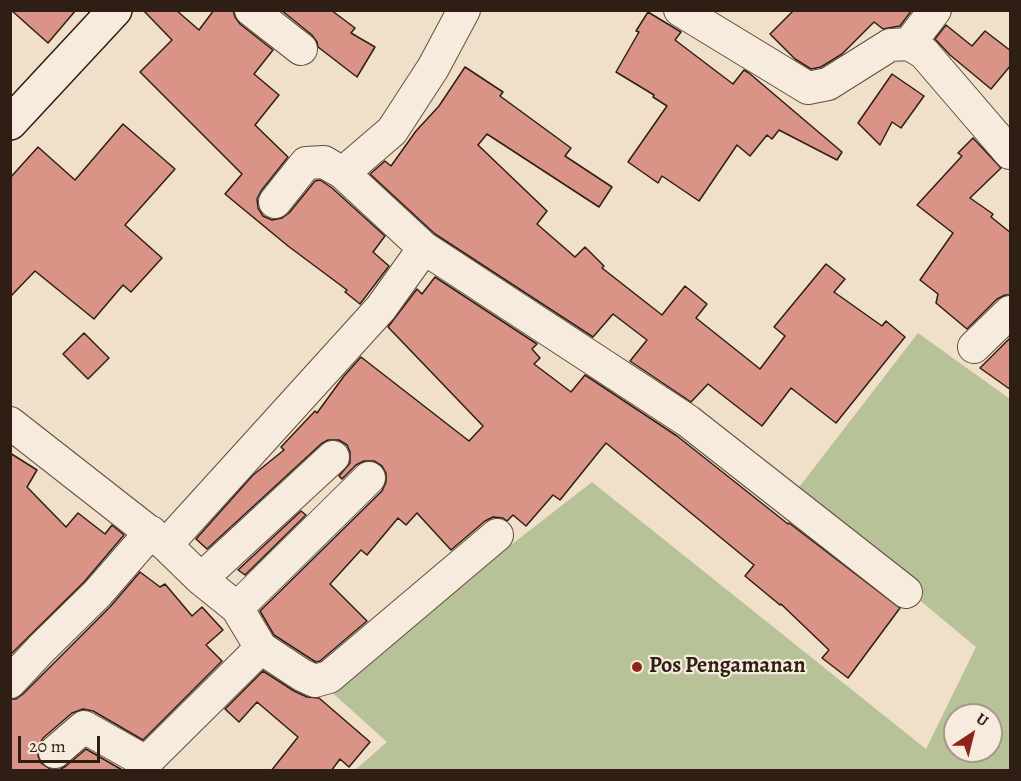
<!DOCTYPE html>
<html>
<head>
<meta charset="utf-8">
<style>
	body { margin:0 }
	#map { position:relative; width:1021px; height:781px; overflow:hidden; background:#f1e0c9; font-family:Alegreya,serif }
	canvas { display:block }
	.frame { position:absolute; inset:0; border:12px solid #2e1e14; pointer-events:none }
	.north { position:absolute; left:943px; top:703px; width:60px; height:60px; box-sizing:border-box; background:#f6ebdc; border:2px solid #a6998c; border-radius:50%; rotate:35deg; font-size:16px; font-weight:700; line-height:24px; text-align:center; color:#2e1e14 }
	.north::after { content:''; display:block; margin:auto; width:21px; height:27px; background:#8f2418; clip-path:polygon(50% 0,100% 100%,50% 72%,0 100%) }
	.scale { position:absolute; left:18px; top:736px; width:82px; height:27px; box-sizing:border-box; border:3px solid #2e1e14; border-top:0; padding-left:8px; font-size:18px; line-height:21px; white-space:nowrap; color:#2e1e14; -webkit-text-stroke:4px #f6ebdc; paint-order:stroke }
</style>
</head>
<body>
<div id="map">
<canvas width="1021" height="781"></canvas>
<div class="frame"></div>
<div class="north">U</div>
<div class="scale">20 m</div>
</div>
<script>
const context = document.querySelector('canvas').getContext('2d');
context.lineJoin = 'round';
function paint(path, color) { context.fillStyle = color; context.fill(path, 'evenodd'); }
const poly = rows => new Path2D(rows.map(r => 'M' + r).join(''));
function stroke(path, color, width, dash) { context.strokeStyle = color; context.lineWidth = width; context.lineCap = dash ? 'butt' : 'round'; context.setLineDash(dash || []); context.stroke(path); }
function write(font, color, halo, rows, align = 'center') {
  context.font = font + ' Alegreya,serif'; context.lineWidth = 4.5; context.setLineDash([]); context.textBaseline = 'middle'; context.strokeStyle = halo; context.fillStyle = color; for (const [text, x, y, turn = 0] of rows) {
    context.save(); context.translate(x, y); context.rotate((+turn || 0) * Math.PI / 180); context.textAlign = isNaN(turn) ? turn : align; if (halo) context.strokeText(text, 0, 0); context.fillText(text, 0, 0); context.restore();
  }
}
paint(poly([
	[918,333,1010,399,1010,770,355,770,387,742,327,688,592,482,926,749,976,647,793,495],
	[955,715,991,715,991,751,955,751]
]), '#b8c298');
const building = poly([
	[11,10,76,10,48,43,11,10],
	[143,10,176,10,199,30,214,10,233,10,235,17,240,24,273,50,254,74,279,95,255,125,288,157,261,191,257,199,258,208,263,216,272,220,282,218,289,213,315,181,320,180,332,188,385,236,373,252,389,266,360,304,345,292,347,290,288,246,225,194,242,174,140,72,172,40,143,10],
	[281,10,331,10,355,28,351,33,375,47,357,77,318,47,317,42,312,35,281,10],
	[794,10,912,10,900,26,883,29,874,22,842,54,821,67,811,69,795,59,770,34,794,10],
	[648,12,681,32,675,40,733,84,744,70,749,73,842,152,837,160,779,130,772,139,767,135,750,156,737,145,699,201,662,176,658,183,628,162,667,106,653,97,654,95,616,72,639,32,636,31,648,12],
	[946,25,972,46,985,31,1011,51,1011,65,991,89,950,55,935,39,946,25],
	[465,67,503,92,500,96,571,148,565,156,612,187,599,207,487,134,478,145,547,211,537,224,575,257,585,247,604,266,602,268,662,315,685,286,707,304,696,318,760,369,785,336,774,327,826,264,845,279,834,292,882,326,886,321,905,337,836,423,791,388,762,426,708,384,691,402,630,361,647,340,613,314,593,337,435,234,370,174,385,161,391,166,416,131,439,106,465,67],
	[892,74,924,96,901,128,892,122,880,145,858,123,892,74],
	[123,124,175,169,125,225,162,258,131,292,123,285,94,319,35,271,10,297,10,178,38,147,75,180,123,124],
	[973,138,1001,168,970,198,993,214,991,217,1011,233,1011,295,1005,295,997,299,967,329,936,303,938,294,920,280,953,233,917,205,962,156,958,153,973,138],
	[435,277,537,344,532,349,540,358,534,364,571,392,585,375,677,436,788,524,789,523,900,608,848,678,822,658,829,650,781,604,780,605,745,576,754,565,606,443,560,500,553,495,526,526,513,515,507,521,503,518,493,517,485,521,451,550,417,513,406,525,398,518,367,555,361,550,330,584,367,621,320,661,316,662,311,659,274,635,260,611,382,491,386,482,386,473,382,466,374,461,364,461,356,465,342,479,339,476,350,463,350,452,347,445,339,440,328,440,321,444,207,549,196,539,253,475,284,450,281,447,315,411,317,413,344,376,361,357,469,441,483,426,388,327,417,289,422,294,435,277],
	[84,333,109,358,88,379,63,354,84,333],
	[1011,337,1011,390,980,368,1011,337],
	[10,453,37,470,27,487,66,527,78,513,105,534,112,525,124,535,84,582,10,655,10,453],
	[301,511,306,515,245,575,238,570,301,511],
	[140,572,160,587,165,584,192,616,202,607,223,630,206,645,222,661,143,740,93,711,83,709,72,713,43,738,38,747,38,756,41,763,50,769,59,770,66,766,86,749,124,771,10,771,10,699,16,699,23,694,110,607,140,572],
	[263,671,294,691,307,697,319,698,370,742,349,767,340,759,331,771,271,771,298,737,257,702,239,722,225,709,263,671]
]);
paint(building, '#da9487');
stroke(building, '#2e1e14', 1.5);
const minor = poly([
	[251,10,301,49],
	[680,10,808,88,828,84,890,45,909,44,924,53,1010,153],
	[909,44,935,10],
	[343,173,392,131,433,68,464,10],
	[275,202,306,163,324,162,343,173,424,248,688,421,906,592],
	[974,347,1010,312],
	[10,423,166,545,201,579,237,608,261,648,302,675,315,681,329,677,497,535],
	[166,545,381,308,424,248],
	[201,579,333,457],
	[237,608,369,478],
	[10,682,42,648,97,594,151,532],
	[55,752,84,727,146,762,261,648]
]);
const secondary = poly([
	[10,123,115,10]
]);
stroke(minor, '#5f4e41', 34);
stroke(secondary, '#2e1e14', 36);
stroke(minor, '#f6ebdc', 32);
stroke(secondary, '#f6ebdc', 33);
for (const [x, y, r, color] of [
	[637,667,6,"#8f2418"]
]) { const dot = new Path2D(); dot.arc(x, y, r, 0, 2 * Math.PI); context.fillStyle = color; context.fill(dot); stroke(dot, '#f6ebdc', 2); }
write('bold 22px', '#2e1e14', '#f6ebdc', [
	["Pos Pengamanan",649,667]
], 'left');
</script>
</body>
</html>
